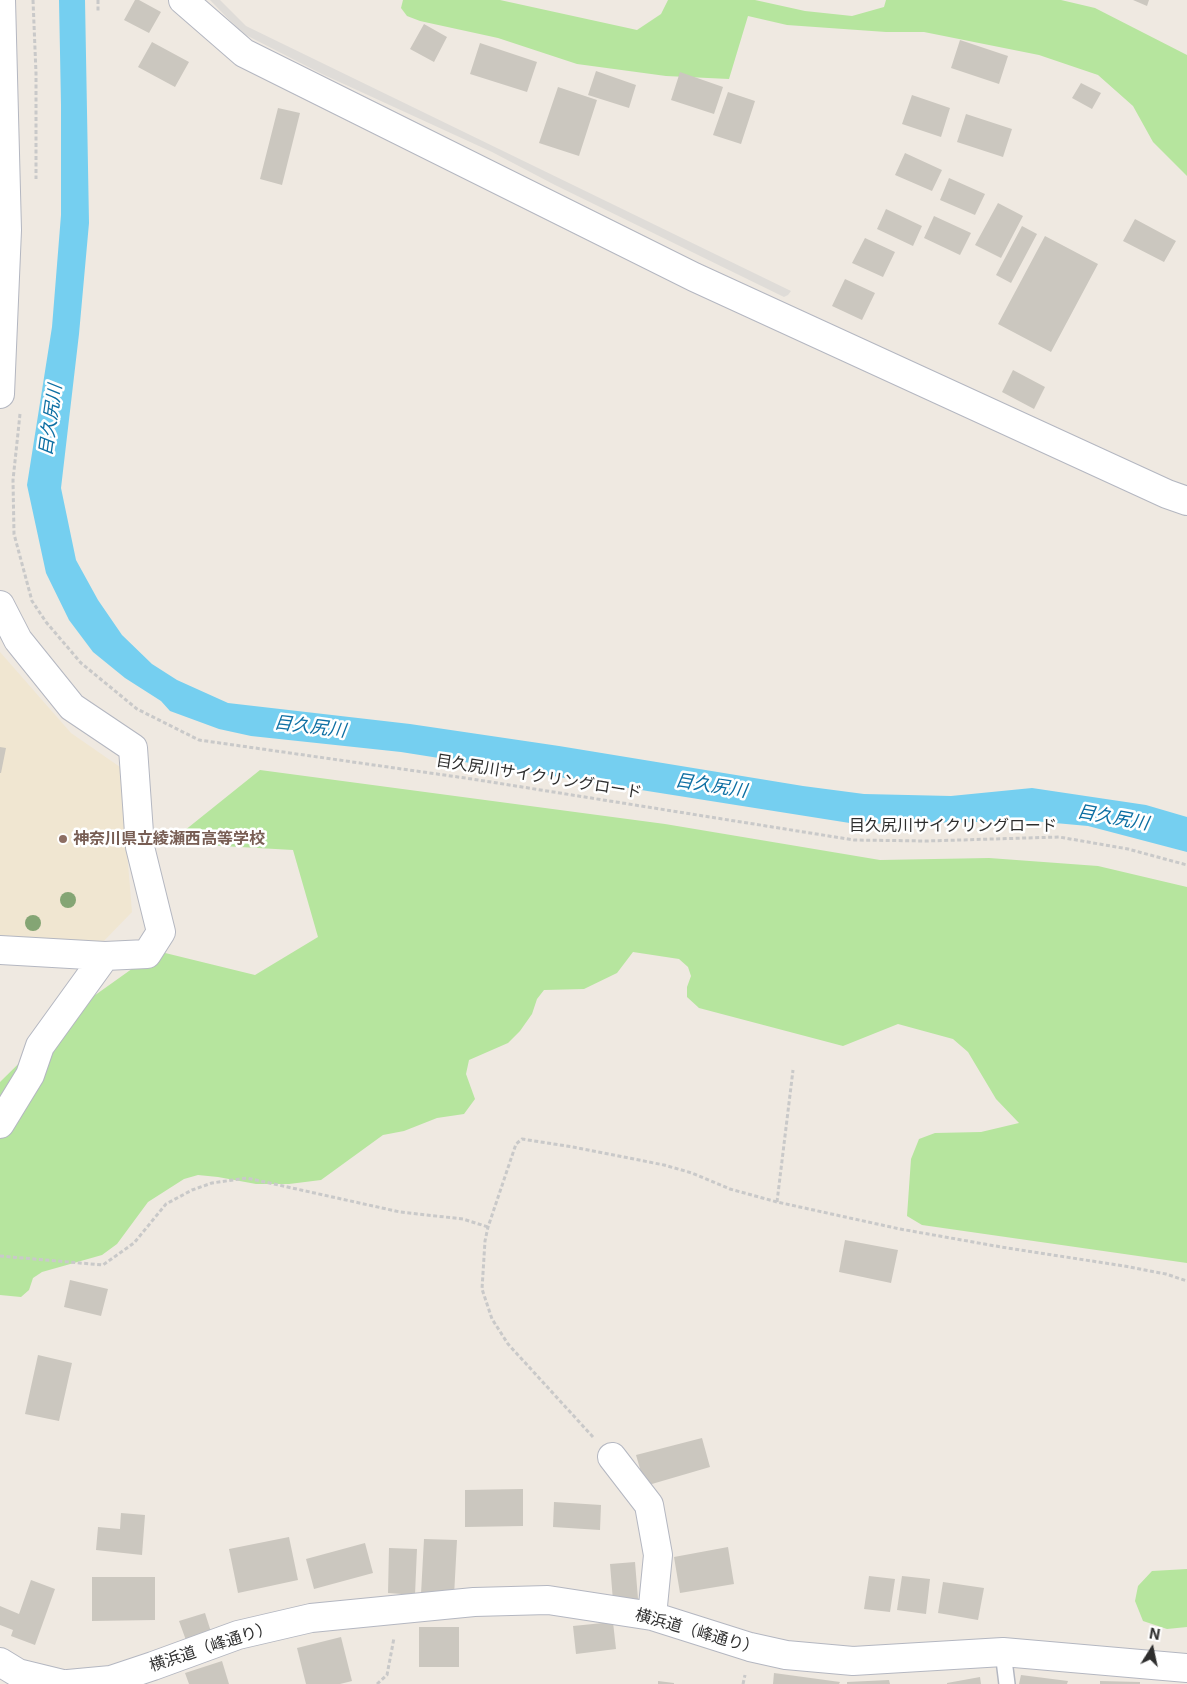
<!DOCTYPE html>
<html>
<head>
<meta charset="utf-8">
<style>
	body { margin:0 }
	#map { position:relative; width:1187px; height:1684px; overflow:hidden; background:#efe9e1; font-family:Inter,sans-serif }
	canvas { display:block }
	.north { position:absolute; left:1127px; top:1624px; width:50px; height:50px; -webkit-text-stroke:4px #fff; paint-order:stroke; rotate:10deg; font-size:14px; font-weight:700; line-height:20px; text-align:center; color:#2e2e2e }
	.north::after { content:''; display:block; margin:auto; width:18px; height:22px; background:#2e2e2e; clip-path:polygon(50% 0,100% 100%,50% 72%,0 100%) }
</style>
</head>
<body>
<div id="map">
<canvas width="1187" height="1684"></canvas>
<div class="north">N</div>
</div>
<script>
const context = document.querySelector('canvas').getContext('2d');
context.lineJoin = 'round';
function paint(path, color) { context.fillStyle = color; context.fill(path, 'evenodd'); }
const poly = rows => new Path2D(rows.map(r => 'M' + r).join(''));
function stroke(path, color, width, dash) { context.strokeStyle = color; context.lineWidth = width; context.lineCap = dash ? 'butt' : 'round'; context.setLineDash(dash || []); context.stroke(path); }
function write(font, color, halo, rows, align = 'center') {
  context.font = font + ' Inter,"Noto Sans JP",sans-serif'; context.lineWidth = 5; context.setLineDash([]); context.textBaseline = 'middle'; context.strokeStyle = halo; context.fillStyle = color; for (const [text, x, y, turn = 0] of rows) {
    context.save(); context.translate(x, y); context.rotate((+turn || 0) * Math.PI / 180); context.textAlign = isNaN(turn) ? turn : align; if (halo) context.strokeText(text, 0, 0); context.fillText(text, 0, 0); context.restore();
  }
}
paint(poly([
	[0,652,71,733,120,767,132,912,99,946,0,941]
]), '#f0e6d1');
paint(poly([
	[403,0,500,0,637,30,661,14,668,0,755,0,805,11,852,16,884,7,886,0,1061,0,1095,8,1187,55,1187,176,1153,142,1133,106,1098,75,1039,55,924,32,886,32,787,25,748,16,729,79,666,76,577,64,498,38,420,21,407,16,401,8],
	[260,770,665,824,880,860,989,858,1098,866,1187,887,1187,1263,922,1225,907,1216,911,1159,919,1139,935,1133,981,1132,1019,1123,996,1099,968,1052,953,1039,898,1024,843,1046,699,1008,687,997,687,987,691,976,688,967,679,959,633,952,617,973,584,989,544,990,537,999,532,1014,520,1031,508,1043,469,1060,466,1074,475,1099,464,1114,437,1118,404,1131,383,1135,321,1180,289,1184,256,1184,218,1177,198,1175,184,1179,148,1202,117,1244,102,1255,42,1272,33,1278,29,1290,21,1297,0,1295,0,1082,70,1013,157,951,255,975,318,937,293,850,169,843],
	[1187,1569,1187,1627,1167,1629,1143,1621,1135,1601,1138,1586,1152,1571]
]), '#b6e59e');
paint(poly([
	[210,0,220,0,246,26,791,291,788,295,784,297,555,185,492,152,322,74,242,33]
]), '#dfdcd8');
paint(poly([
	[59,0,85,0,89,223,79,334,61,488,76,560,98,600,122,635,152,664,177,680,228,703,410,724,559,746,803,786,864,794,951,796,1032,788,1146,805,1187,817,1187,852,1088,826,1033,821,856,824,401,752,251,736,219,729,170,711,161,701,125,678,93,652,69,620,46,573,27,485,52,327,61,215,61,105]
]), '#75cff0');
paint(poly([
	[135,0,139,0,161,12,149,33,124,20],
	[1133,0,1149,0,1147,6],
	[424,24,447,37,434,62,410,49],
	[960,40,1008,56,999,84,951,68],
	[152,42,189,62,175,87,138,67],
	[480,43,537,62,527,92,470,74],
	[596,71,636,85,629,108,588,95],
	[680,72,723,87,714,114,671,100],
	[1081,83,1101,93,1092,109,1072,98],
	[558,87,597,100,579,156,539,143],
	[728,92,755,101,741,144,713,135],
	[912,95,950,108,941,137,902,124],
	[278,108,300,113,282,185,260,179],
	[966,114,1012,129,1003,157,957,142],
	[905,153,942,170,932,191,895,175],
	[949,178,985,194,975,215,940,200],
	[998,203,1023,216,1001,258,975,245],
	[886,209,922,226,913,246,877,229],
	[934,216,971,233,960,255,924,238],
	[1135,219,1176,241,1164,262,1123,241],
	[1022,226,1037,234,1011,283,996,275],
	[1045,236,1098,264,1051,352,998,324],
	[865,238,895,252,883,277,852,263],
	[845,279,875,293,862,320,832,306],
	[1013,370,1045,387,1034,409,1002,392],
	[0,747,6,748,1,773,0,773],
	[845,1240,898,1250,891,1283,839,1272],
	[70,1280,108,1289,101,1316,64,1307],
	[38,1355,72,1363,59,1421,25,1414],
	[702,1438,710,1467,645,1486,636,1455],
	[523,1489,523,1526,465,1527,465,1490],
	[554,1502,601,1505,600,1530,553,1527],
	[121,1513,145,1515,142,1555,96,1550,98,1527,120,1529],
	[289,1537,298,1580,238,1593,229,1549],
	[424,1539,457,1540,454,1596,421,1594],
	[365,1543,373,1573,314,1589,306,1559],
	[728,1547,734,1584,680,1593,674,1557],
	[389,1548,417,1549,415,1595,388,1593],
	[635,1562,638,1599,613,1601,610,1564],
	[869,1576,895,1579,890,1612,864,1609],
	[902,1576,930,1579,926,1614,897,1610],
	[92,1577,155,1577,155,1620,92,1621],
	[31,1580,55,1589,35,1645,11,1636,13,1630,0,1625,0,1606,19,1614],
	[943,1582,984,1588,978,1620,938,1613],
	[205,1613,212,1635,187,1643,179,1621],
	[613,1622,616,1649,576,1654,573,1626],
	[419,1627,459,1627,459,1667,419,1667],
	[341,1637,352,1681,340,1684,306,1684,297,1648],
	[222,1661,229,1684,189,1684,185,1673],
	[774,1673,840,1682,839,1684,773,1684],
	[1021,1675,1068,1681,1067,1684,1019,1684],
	[980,1677,981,1684,947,1684,947,1683],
	[889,1680,890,1684,847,1684,847,1682],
	[658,1681,674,1683,674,1684,658,1684],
	[1100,1681,1140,1682,1140,1684,1100,1684]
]), '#cbc7bf');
const lane = poly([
	[1003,1652,1007,1684]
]);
const street = poly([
	[0,394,7,230,1,0],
	[0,605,18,640,72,707,133,748,140,847,161,932,147,954,105,956,0,950],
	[0,1124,30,1075,40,1046,105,956],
	[612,1457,649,1505,658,1555,652,1616],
	[0,1662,18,1673,63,1684],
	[68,1684,111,1680,153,1666,238,1635,311,1618,474,1602,548,1600,652,1616,750,1647,786,1655,853,1661,1003,1652,1187,1668]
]);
const secondary = poly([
	[183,0,244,53,694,277,1167,494,1187,501]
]);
stroke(lane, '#b4b7c1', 18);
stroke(street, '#b4b7c1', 30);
stroke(secondary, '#b4b7c1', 30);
stroke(poly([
	[33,0,36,73,36,179],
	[98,0,98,12],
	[20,414,13,480,14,534,32,601,46,622,81,663,137,709,199,740,472,779,854,840,927,841,1059,837,1128,849,1187,865],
	[777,1202,793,1070],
	[0,1256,103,1265,134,1243,166,1204,192,1190,212,1183,247,1178,400,1212,463,1219,488,1227],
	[593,1437,508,1344,492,1319,482,1289,485,1241,488,1227,516,1144,522,1139,573,1147,664,1165,692,1173,730,1189,777,1202,900,1229,1001,1247,1124,1266,1166,1274,1187,1281],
	[377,1684,387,1675,394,1638],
	[743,1684,745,1675]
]), '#c9c9c9', 3, [4, 2.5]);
stroke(lane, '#fff', 15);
stroke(street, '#fff', 28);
stroke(secondary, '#fff', 28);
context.fillStyle = '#84a574';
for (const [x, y] of [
	[68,900],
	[33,923]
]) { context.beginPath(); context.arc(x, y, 8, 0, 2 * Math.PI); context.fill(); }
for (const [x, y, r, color] of [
	[63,839,5,"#8d6e63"]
]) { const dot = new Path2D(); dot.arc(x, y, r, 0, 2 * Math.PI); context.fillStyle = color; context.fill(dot); stroke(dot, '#fff', 2); }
write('16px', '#2e2e2e', '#fff', [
	["目久尻川サイクリングロード",539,777,9],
	["目久尻川サイクリングロード",953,826],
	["横浜道（峰通り）",697,1632,16],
	["横浜道（峰通り）",211,1647,-18]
]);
write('bold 16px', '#785e54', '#fff', [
	["神奈川県立綾瀬西高等学校",73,839]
], 'left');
write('italic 18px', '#0d6fa3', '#fff', [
	["目久尻川",51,420,-82],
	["目久尻川",310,727,7],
	["目久尻川",711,786,9],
	["目久尻川",1113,818,10]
]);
</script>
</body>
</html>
